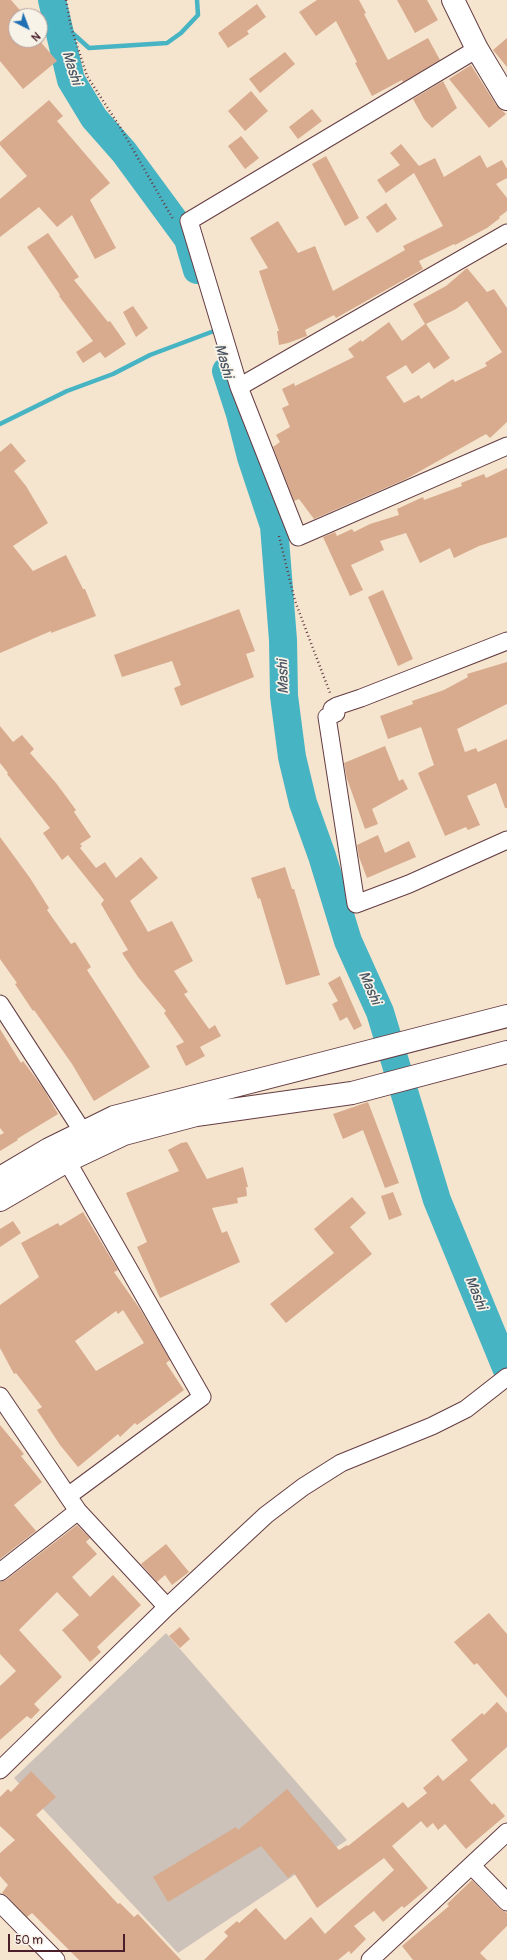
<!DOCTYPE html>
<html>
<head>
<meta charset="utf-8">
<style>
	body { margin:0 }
	#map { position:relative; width:507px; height:1960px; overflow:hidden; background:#f5e4ce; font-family:Pangolin,sans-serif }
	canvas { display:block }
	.north { position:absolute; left:8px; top:8px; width:40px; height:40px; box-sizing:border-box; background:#f7f3e8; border:1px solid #b29e9c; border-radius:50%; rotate:138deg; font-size:11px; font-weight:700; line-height:16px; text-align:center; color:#4a1f2b }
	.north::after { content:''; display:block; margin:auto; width:14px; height:18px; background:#1f6fb2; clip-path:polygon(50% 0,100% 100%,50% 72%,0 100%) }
	.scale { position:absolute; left:8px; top:1934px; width:117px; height:18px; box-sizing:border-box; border:2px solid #4a1f2b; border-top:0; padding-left:5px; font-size:12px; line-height:14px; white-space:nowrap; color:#4a1f2b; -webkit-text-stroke:3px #f7f3e8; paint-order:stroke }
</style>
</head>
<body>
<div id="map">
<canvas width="507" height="1960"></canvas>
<div class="north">N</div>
<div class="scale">50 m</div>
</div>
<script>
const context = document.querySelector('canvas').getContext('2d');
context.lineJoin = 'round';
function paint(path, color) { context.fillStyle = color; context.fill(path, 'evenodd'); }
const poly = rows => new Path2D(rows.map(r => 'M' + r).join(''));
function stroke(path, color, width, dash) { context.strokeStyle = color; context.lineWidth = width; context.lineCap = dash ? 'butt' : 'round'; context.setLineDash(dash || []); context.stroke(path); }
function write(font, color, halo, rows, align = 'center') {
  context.font = font + ' Pangolin,sans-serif'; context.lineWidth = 3.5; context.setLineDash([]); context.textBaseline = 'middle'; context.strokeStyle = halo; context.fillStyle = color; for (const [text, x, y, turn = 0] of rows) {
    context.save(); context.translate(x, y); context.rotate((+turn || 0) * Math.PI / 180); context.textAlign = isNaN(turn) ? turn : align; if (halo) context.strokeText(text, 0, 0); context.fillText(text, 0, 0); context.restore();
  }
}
paint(poly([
	[166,1633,347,1840,178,1953,14,1778]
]), '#ccc2b9');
stroke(poly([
	[58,20,89,48,167,43,181,33,198,15,197,0],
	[0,424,67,391,113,374,150,355,214,331]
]), '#47b4c4', 4.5);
stroke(poly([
	[52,0,71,80,94,118,124,152,188,239,197,270],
	[226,371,240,414,251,457,274,526,283,640,284,696,292,757,303,803,322,856,348,941,380,1012,437,1200,507,1370]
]), '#47b4c4', 28);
paint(poly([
	[0,0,11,0,25,16,16,16,16,40,39,40,57,61,23,89,0,61],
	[317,0,359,0,366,13,364,14,388,60,428,38,440,60,403,82,402,80,372,96,355,63,357,62,336,21,316,36,299,12],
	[397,0,427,0,438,20,415,33],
	[257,4,266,17,247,31,249,34,228,48,218,33],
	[507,38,507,67,493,50],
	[285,52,295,64,260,93,249,79],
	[471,65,496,105,506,114,489,128,449,79],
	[443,81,457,108,432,128,424,119,413,99],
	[251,91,268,111,245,131,228,111],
	[49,100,63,116,57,121,110,183,90,200,116,248,95,259,72,215,57,227,39,207,0,237,0,199,27,176,0,145,0,142],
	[312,109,322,121,298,139,289,127],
	[241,136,259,158,245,169,228,146],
	[401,144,419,166,435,158,444,177,480,155,487,168,502,160,507,169,507,178,496,184,507,198,507,211,499,217,500,218,487,228,455,245,454,244,419,261,423,269,336,318,334,315,305,330,307,336,288,343,279,345,277,331,279,331,259,271,268,268,250,238,278,221,298,253,315,246,333,291,405,250,403,246,443,226,414,173,386,193,377,180,400,165,390,153],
	[326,156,359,218,345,226,312,164],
	[386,203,397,219,377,233,366,217],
	[48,233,79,277,74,280,108,322,110,321,126,344,105,358,100,352,83,363,76,352,93,341,59,296,60,295,27,247],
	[467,268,487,292,494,289,507,308,507,422,490,438,486,434,406,479,314,519,299,499,294,501,273,447,280,442,276,435,290,427,282,408,289,405,282,389,294,383,295,386,354,357,348,349,361,340,362,342,389,322,402,341,425,324,413,304,446,286],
	[467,301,502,352,485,363,487,366,455,382,453,379,421,399,419,395,404,403,386,377,406,365,412,374,429,362,434,369,450,358,426,324,456,309],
	[133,306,148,328,136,337,123,312],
	[11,443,26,461,14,471,26,486,48,523,13,546,33,571,66,555,83,589,85,589,96,616,51,633,51,631,0,653,0,452],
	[507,468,507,537,479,546,454,558,450,548,420,563,406,533,380,541,384,550,351,565,363,590,350,596,323,537,335,532,337,536,352,529,354,532,370,524,399,515,397,509,423,497,424,500,462,486,461,483,484,474,486,478],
	[383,590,413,659,398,666,368,597],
	[239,609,255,651,246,654,254,677,181,706,174,688,181,685,172,661,122,677,114,655],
	[507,662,507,704,457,729,465,752,476,748,478,752,507,739,507,808,505,808,496,783,467,796,480,825,468,830,466,827,445,836,418,773,434,765,421,727,388,739,380,716,413,704,412,701,444,690,468,677,467,674],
	[0,726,13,742,22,735,34,749,30,753,56,783,76,810,74,812,91,837,80,844,82,846,80,848,96,868,105,862,116,878,141,857,158,878,130,901,148,932,172,921,193,961,174,971,188,992,184,994,209,1029,215,1025,221,1036,200,1047,205,1056,186,1066,176,1046,184,1042,164,1013,166,1011,138,977,122,953,128,950,101,904,104,900,68,855,62,860,43,833,50,828,7,774,8,773,0,763],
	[385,746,399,781,403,779,408,789,372,809,378,824,365,829,347,779,344,763],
	[378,835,385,853,409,841,416,857,367,878,359,857,357,845],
	[0,837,30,878,49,908,47,910,71,944,75,942,91,967,87,970,150,1067,94,1101,72,1064,34,1010,33,1011,15,984,17,983,0,959],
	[285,867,292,889,294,889,320,975,286,985,260,898,258,899,251,878],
	[340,976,362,1026,354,1030,347,1017,340,1021,332,1004,338,1001,328,983],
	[0,1029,21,1063,23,1061,43,1088,58,1114,17,1139,18,1140,0,1151,0,1135,4,1133,0,1128],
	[368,1102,399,1183,385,1188,363,1130,343,1139,333,1114],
	[187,1142,207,1179,243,1167,248,1187,246,1187,247,1196,237,1198,238,1203,212,1208,222,1233,227,1231,240,1262,160,1298,137,1247,147,1242,126,1193,179,1171,168,1150,181,1143],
	[393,1192,402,1215,389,1220,381,1196],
	[352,1197,366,1213,350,1227,372,1254,286,1323,270,1304,334,1253,314,1229],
	[83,1212,118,1270,114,1272,140,1309,170,1360,166,1363,184,1390,137,1425,135,1423,120,1437,118,1434,78,1467,60,1445,37,1410,42,1407,16,1373,14,1374,0,1348,0,1305,39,1277,21,1243,58,1223,60,1226],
	[123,1310,144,1343,96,1371,75,1341,116,1311,118,1314],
	[13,1221,21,1233,0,1247,0,1229],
	[0,1425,24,1454,21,1456,42,1482,14,1505,36,1531,0,1559],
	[77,1525,90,1538,86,1542,97,1554,72,1577,90,1597,113,1575,141,1605,97,1647,101,1652,90,1662,62,1630,79,1615,57,1592,19,1630,62,1677,34,1704,40,1710,31,1719,27,1716,0,1740,0,1686,16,1671,0,1654,0,1582,6,1580],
	[166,1544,189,1572,172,1585,165,1575,157,1582,141,1564],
	[489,1613,507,1634,507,1698,477,1663,474,1665,454,1642],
	[180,1627,190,1639,180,1648,169,1636],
	[497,1702,507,1713,507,1747,470,1780,492,1805,494,1803,505,1816,466,1849,445,1824,438,1830,433,1823,427,1828,421,1821,392,1846,428,1888,404,1908,402,1906,383,1922,374,1911,354,1926,366,1939,351,1954,349,1951,338,1960,204,1960,228,1936,224,1932,237,1921,239,1923,256,1908,285,1940,311,1917,325,1934,394,1870,384,1858,317,1908,294,1873,288,1878,261,1846,168,1902,153,1877,236,1827,238,1830,287,1789,339,1850,347,1845,348,1846,403,1802,408,1808,427,1793,423,1788,438,1775,443,1781,468,1760,451,1740,482,1713,484,1715],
	[31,1771,56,1797,36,1815,118,1904,120,1903,134,1917,138,1914,181,1960,79,1960,32,1913,27,1917,7,1896,2,1893,8,1885,0,1876,0,1853,15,1840,0,1826,0,1797,8,1789,11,1792],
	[472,1880,500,1909,507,1913,507,1926,480,1953,487,1960,413,1960,402,1946,449,1906,447,1904]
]), '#d8ab8e');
const street = poly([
	[477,49,189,221,239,387,298,537,507,446],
	[239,387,507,233],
	[507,641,361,698,337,706,332,709,336,713,327,717,356,904,409,884,507,840],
	[0,1004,83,1132],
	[67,1161,202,1397,68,1496],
	[0,1396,78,1511,167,1607],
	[0,1572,78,1511],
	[0,1770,167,1607,266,1515,303,1487,341,1463,432,1426,466,1409,507,1377],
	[472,1866,507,1902],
	[0,1903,56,1960],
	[370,1960,507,1832]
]);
const secondary = poly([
	[453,0,477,49,507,99],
	[0,1178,49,1149,114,1117,507,1016],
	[0,1200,67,1161,124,1134,196,1115,352,1093,507,1052]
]);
stroke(street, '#643d43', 19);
stroke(secondary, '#643d43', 24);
stroke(poly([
	[66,0,71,27,87,76,120,127,173,219],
	[279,536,295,601,330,693]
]), '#643d43', 2.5, [1, 3]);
stroke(street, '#fff', 17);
stroke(secondary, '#fff', 22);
write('italic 15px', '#495361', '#f7f3e8', [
	["Mashi",71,68,72],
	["Mashi",223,361,74],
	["Mashi",284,677,-92],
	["Mashi",369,988,66],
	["Mashi",475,1293,68]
]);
</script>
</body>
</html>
